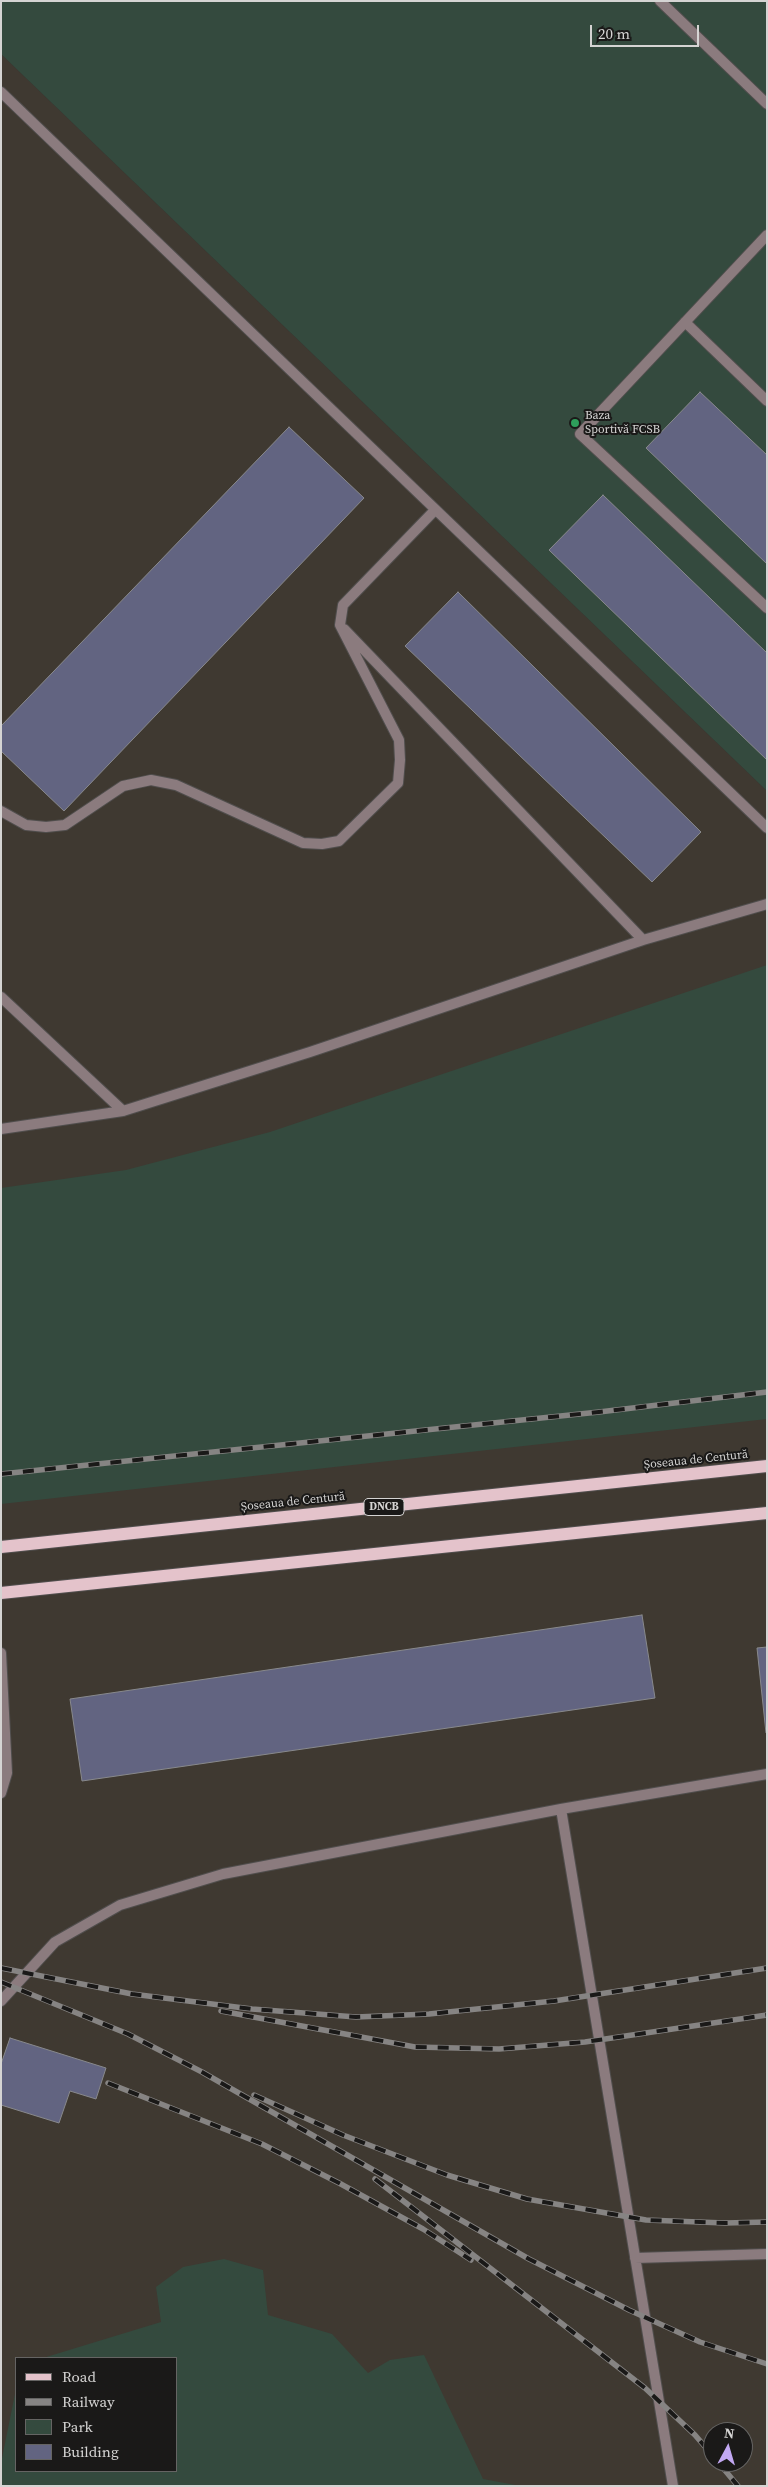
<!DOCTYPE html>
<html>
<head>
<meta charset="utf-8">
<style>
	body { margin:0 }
	#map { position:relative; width:768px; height:2487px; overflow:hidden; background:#33312f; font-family:"Source Serif 4",serif }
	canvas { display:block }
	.frame { position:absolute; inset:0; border:2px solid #d5d4d3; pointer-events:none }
	.legend { position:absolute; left:15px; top:2357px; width:162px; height:115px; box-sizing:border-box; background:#1a1918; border:1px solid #656463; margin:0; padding:6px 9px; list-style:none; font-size:15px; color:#d5d4d3 }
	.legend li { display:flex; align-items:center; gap:10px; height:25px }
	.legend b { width:25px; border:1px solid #656463 }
	.north { position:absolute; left:703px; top:2422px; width:50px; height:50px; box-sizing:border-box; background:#1a1918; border:1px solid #656463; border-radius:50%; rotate:6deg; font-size:14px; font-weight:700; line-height:20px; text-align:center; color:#d5d4d3 }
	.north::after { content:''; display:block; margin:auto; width:18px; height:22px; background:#c2a8f3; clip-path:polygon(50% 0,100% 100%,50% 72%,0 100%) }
	.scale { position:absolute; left:590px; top:25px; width:109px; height:22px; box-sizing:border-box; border:2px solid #d5d4d3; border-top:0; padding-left:6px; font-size:15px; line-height:18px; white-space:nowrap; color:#d5d4d3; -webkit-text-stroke:4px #1a1918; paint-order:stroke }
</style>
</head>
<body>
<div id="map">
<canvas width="768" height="2487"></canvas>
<div class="frame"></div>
<ul class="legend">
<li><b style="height:6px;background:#e4c3cb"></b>Road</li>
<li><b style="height:6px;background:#868483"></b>Railway</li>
<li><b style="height:14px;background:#344a3e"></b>Park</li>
<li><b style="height:14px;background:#626481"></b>Building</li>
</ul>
<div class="north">N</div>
<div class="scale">20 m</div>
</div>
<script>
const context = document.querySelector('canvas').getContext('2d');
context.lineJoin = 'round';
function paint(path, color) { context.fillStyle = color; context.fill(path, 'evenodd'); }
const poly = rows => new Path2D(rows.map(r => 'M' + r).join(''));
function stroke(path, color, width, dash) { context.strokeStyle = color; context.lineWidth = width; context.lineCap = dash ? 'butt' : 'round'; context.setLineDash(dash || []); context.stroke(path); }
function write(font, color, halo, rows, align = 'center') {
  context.font = font + ' "Source Serif 4",serif'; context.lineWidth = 4; context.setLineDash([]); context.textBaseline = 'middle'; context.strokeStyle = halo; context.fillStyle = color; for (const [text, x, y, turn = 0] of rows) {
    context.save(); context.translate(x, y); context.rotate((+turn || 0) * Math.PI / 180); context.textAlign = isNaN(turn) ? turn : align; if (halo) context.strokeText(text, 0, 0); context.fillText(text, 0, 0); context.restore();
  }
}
paint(poly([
	[1,54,767,791,767,2486,1,2486],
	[16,2358,176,2358,176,2471,16,2471],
	[713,2432,743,2432,743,2462,713,2462]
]), '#3f3931');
paint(poly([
	[1,1,767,1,767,791,1,54],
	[767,965,767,1419,1,1504,1,1188,126,1170,270,1132],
	[224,2259,263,2270,268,2315,332,2334,368,2373,390,2360,424,2355,483,2479,521,2486,1,2486,1,2463,16,2389,16,2471,176,2471,176,2358,43,2358,161,2322,156,2287,183,2267]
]), '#344a3e');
const building = poly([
	[700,392,767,455,767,564,646,448,700,392],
	[289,427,364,498,64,811,1,751,1,726,289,427],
	[603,495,767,653,767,760,549,550,603,495],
	[458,592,701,832,652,882,405,646,458,592],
	[642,1615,655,1698,82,1781,70,1699,642,1615],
	[767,1647,767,1733,766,1733,757,1648,767,1647],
	[10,2038,106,2068,96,2099,70,2091,59,2123,1,2105,1,2064,10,2038]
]);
paint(building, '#626481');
stroke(building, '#88898c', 1);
const service = poly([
	[660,1,767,104],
	[1,92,767,828],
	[767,235,580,434,767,608],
	[685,322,767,401],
	[344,629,643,940],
	[1,811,26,825,46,827,65,825,123,786,151,780,176,785,303,843,322,844,339,841,398,783,400,760,399,740,340,625,343,605,435,510],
	[1,997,123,1111],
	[1,1129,123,1111,310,1052,643,940,767,904],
	[1,1653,7,1773,1,1793],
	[561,1809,673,2486],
	[1,2001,55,1942,120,1905,223,1874,561,1809,767,1774],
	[635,2258,767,2254]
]);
const primary = poly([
	[1,1547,767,1466],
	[1,1593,767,1513]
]);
stroke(service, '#504e4d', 12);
stroke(primary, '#504e4d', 14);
stroke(service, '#8b7b7e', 10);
stroke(primary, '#e4c3cb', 12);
const rail = poly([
	[1,1474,599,1412,767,1392],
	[1,1968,132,1994,252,2009,356,2017,429,2014,554,2001,767,1968],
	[1,1982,128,2034,202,2072,529,2259,629,2310,700,2342,767,2364],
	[221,2011,415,2047,499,2049,585,2042,767,2015],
	[108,2083,262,2144,339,2183,423,2229,471,2260],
	[254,2095,343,2135,447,2175,527,2199,646,2220,725,2223,767,2222],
	[375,2179,645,2388,695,2435,713,2456],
	[718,2462,738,2486]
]);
stroke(rail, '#868483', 5.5);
stroke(rail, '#1a1918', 4, [11]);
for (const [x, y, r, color] of [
	[575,423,5,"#2e9e5b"]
]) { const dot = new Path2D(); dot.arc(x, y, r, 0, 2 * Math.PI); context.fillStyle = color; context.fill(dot); stroke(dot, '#1a1918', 2); }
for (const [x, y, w] of [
	[384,1507,40]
]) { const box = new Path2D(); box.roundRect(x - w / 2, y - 8.5, w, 17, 4); context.fillStyle = '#1a1918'; context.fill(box); stroke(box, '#d5d4d3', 1); }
write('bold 11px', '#d5d4d3', null, [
	["DNCB",384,1507]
]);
write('12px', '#d5d4d3', '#1a1918', [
	["Baza",585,416],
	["Sportivă FCSB",585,430]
], 'left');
write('12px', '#d5d4d3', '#1a1918', [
	["Șoseaua de Centură",696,1460,-6],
	["Șoseaua de Centură",293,1502,-6]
]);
</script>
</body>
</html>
